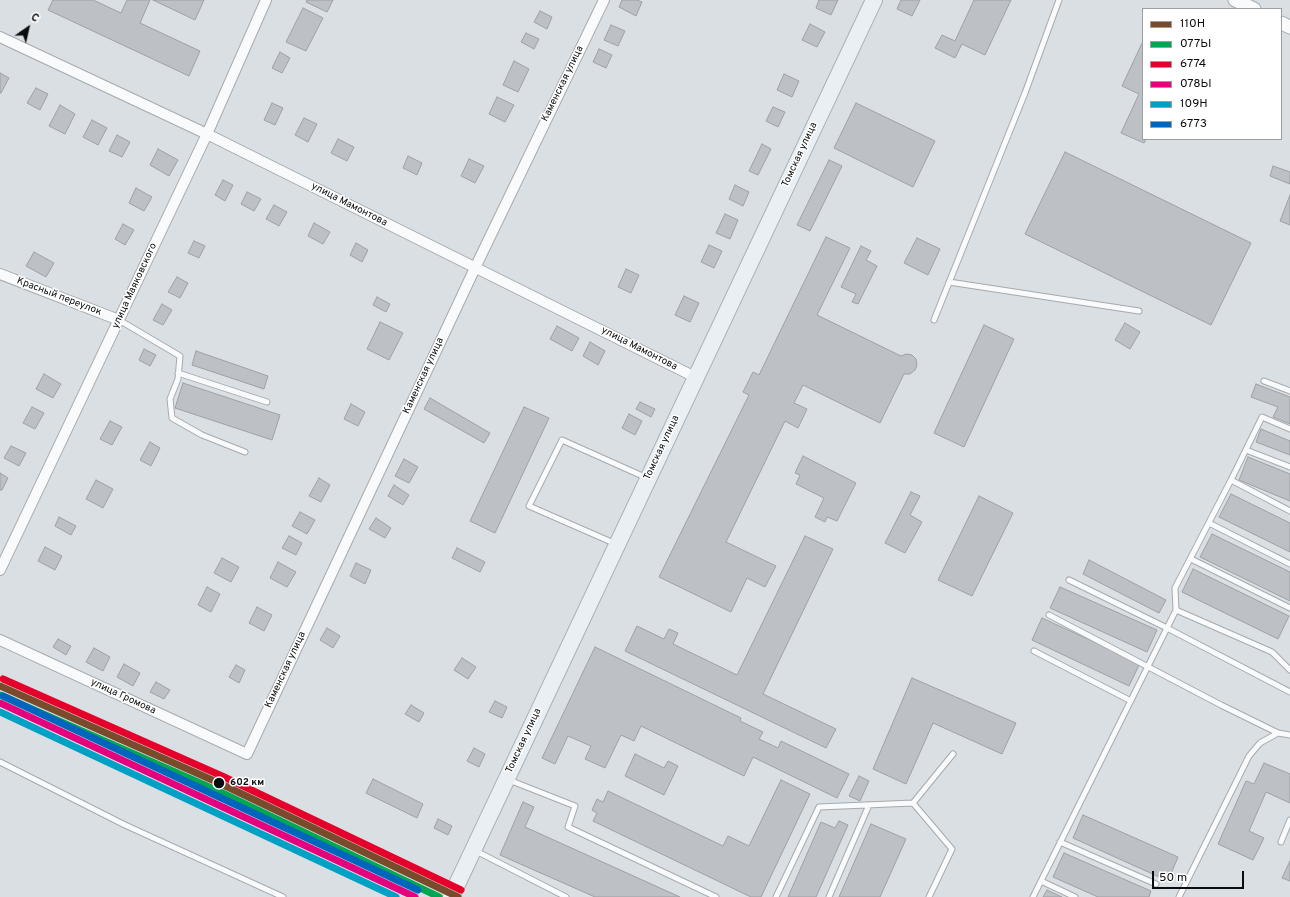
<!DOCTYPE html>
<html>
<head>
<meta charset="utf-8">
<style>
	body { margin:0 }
	#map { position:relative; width:1290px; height:897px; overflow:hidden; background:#dadfe4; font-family:Overpass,sans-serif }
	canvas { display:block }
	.legend { position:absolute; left:1142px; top:8px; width:140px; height:132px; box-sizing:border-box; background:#fff; border:1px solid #9d9e9f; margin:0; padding:5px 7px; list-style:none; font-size:12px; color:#0a0d0f }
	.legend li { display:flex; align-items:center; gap:8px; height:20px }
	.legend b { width:20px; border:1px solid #9d9e9f }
	.north { position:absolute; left:8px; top:8px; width:40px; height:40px; -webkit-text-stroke:3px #fff; paint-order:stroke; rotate:34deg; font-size:11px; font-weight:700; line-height:16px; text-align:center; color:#0a0d0f }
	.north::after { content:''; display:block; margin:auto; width:14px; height:18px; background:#0a0d0f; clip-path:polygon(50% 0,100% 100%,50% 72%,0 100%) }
	.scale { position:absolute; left:1152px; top:871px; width:92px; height:18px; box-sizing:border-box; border:2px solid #0a0d0f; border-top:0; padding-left:5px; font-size:12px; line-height:14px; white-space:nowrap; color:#0a0d0f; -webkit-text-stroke:3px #fff; paint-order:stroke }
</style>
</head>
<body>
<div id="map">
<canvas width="1290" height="897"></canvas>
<ul class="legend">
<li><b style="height:5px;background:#7a4b2a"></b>110Н</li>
<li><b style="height:5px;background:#00a651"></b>077Ы</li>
<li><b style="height:5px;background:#e4002b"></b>6774</li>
<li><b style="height:5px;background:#e5007d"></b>078Ы</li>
<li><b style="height:5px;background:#00a1c4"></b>109Н</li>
<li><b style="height:5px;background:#0065bd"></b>6773</li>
</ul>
<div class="north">С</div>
<div class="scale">50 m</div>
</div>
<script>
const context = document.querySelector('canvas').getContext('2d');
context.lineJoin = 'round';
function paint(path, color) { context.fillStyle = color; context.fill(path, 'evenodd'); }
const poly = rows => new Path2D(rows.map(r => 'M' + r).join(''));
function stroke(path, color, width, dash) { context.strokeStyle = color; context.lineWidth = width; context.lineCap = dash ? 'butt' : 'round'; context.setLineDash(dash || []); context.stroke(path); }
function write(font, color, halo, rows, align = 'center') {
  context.font = font + ' Overpass,sans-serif'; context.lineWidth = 3; context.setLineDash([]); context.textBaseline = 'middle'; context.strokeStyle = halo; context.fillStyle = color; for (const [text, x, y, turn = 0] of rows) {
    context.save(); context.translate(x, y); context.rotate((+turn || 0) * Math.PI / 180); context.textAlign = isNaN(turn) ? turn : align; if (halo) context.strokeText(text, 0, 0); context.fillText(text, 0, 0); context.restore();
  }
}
const building = poly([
	[53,0,93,0,121,13,127,0,150,0,140,23,200,51,189,76,48,10,53,0],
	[153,0,204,0,195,20,153,0],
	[307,0,333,0,327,12,306,2,307,0],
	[622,0,637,0,642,2,636,16,619,7,622,0],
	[819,0,838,0,831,15,816,8,819,0],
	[901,0,920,0,912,16,897,9,901,0],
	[974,0,1011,0,985,55,962,44,955,58,935,48,942,35,955,41,974,0],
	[303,8,323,18,306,51,286,42,303,8],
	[540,11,552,17,547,29,534,22,540,11],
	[810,24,825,32,817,47,802,40,810,24],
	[611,25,625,31,618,46,604,40,611,25],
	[526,33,539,39,534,49,521,42,526,33],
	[1143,41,1143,139,1146,139,1144,143,1121,133,1139,94,1122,86,1143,41],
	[599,49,612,55,606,68,593,62,599,49],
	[280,52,290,58,282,73,272,68,280,52],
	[514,61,529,69,518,92,503,85,514,61],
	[0,73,9,78,1,93,0,93,0,73],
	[784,74,799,81,792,97,777,90,784,74],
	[36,88,48,94,40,110,27,103,36,88],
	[497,97,514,105,505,122,489,114,497,97],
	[272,103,283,108,275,125,264,120,272,103],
	[856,103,935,141,913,187,834,148,856,103],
	[60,105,75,114,65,134,49,126,60,105],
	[773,107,785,112,778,127,766,121,773,107],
	[304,118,317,124,308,142,295,135,304,118],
	[92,120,107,128,98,145,83,137,92,120],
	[117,135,130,142,122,157,109,151,117,135],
	[338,139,354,147,347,161,331,153,338,139],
	[762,144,771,149,758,175,749,171,762,144],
	[158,149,178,160,169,176,150,165,158,149],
	[1065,152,1251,243,1211,325,1025,234,1065,152],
	[408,156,422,163,417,175,403,168,408,156],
	[469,159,484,166,475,183,461,176,469,159],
	[829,160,842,166,810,231,797,225,829,160],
	[1273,166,1290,172,1290,184,1270,176,1273,166],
	[223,180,233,185,225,201,215,195,223,180],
	[735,185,749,192,743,206,729,199,735,185],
	[136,188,152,197,144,211,129,203,136,188],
	[247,192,261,199,254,211,241,204,247,192],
	[1290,195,1290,225,1280,221,1290,195],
	[274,205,287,212,279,226,266,219,274,205],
	[725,214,738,220,730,239,716,233,725,214],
	[314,223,330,232,323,244,308,236,314,223],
	[123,224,134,230,125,245,115,239,123,224],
	[826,237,850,248,817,315,901,356,906,354,912,355,916,359,917,365,915,370,910,374,904,374,880,423,803,385,794,403,807,409,798,428,785,421,726,542,776,566,765,587,747,578,731,612,659,577,749,395,743,392,753,372,759,375,826,237],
	[917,238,940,249,928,275,904,263,917,238],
	[194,241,205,246,199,258,188,253,194,241],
	[356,243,368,250,362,262,350,255,356,243],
	[709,245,722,251,714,268,701,262,709,245],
	[861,246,871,251,866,260,877,266,858,304,852,302,856,294,841,287,861,246],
	[34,252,54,263,46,277,26,266,34,252],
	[626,269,639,275,631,293,618,287,626,269],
	[177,277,188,283,180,298,168,292,177,277],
	[684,296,699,303,690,322,675,315,684,296],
	[377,297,390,304,386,312,373,305,377,297],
	[162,304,172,310,163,325,153,320,162,304],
	[380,322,403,333,389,360,367,349,380,322],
	[1125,323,1140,332,1130,349,1115,340,1125,323],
	[984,325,1014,339,964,447,934,433,984,325],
	[557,326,579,338,572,351,550,339,557,326],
	[590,342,605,351,598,365,583,356,590,342],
	[144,349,156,355,150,366,139,360,144,349],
	[196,351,268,376,264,389,192,365,196,351],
	[44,374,61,384,53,398,36,389,44,374],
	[183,383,280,415,272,440,175,408,183,383],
	[1256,384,1290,397,1290,424,1273,417,1278,407,1251,397,1256,384],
	[430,398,490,433,484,443,424,409,430,398],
	[640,402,655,409,651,417,636,409,640,402],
	[351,404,365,412,358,426,344,419,351,404],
	[32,407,44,413,35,429,23,423,32,407],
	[524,407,549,418,495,533,470,521,524,407],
	[629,414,642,421,635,435,622,428,629,414],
	[110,421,122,427,112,445,100,439,110,421],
	[1261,429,1290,441,1290,455,1256,442,1261,429],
	[150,442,160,448,151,466,140,460,150,442],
	[11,446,26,453,19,466,4,458,11,446],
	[803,456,856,483,837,521,827,517,825,522,815,517,824,498,796,484,800,475,795,473,803,456],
	[1248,457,1290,474,1290,501,1239,480,1248,457],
	[404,459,418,467,409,483,395,476,404,459],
	[0,473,8,478,2,490,0,490,0,473],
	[319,478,330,485,321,502,309,496,319,478],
	[96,480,113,489,103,508,86,499,96,480],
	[394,485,409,495,403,505,388,496,394,485],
	[911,492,920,496,910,515,922,522,905,553,885,543,911,492],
	[1231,494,1290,523,1290,552,1219,517,1231,494],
	[979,496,1013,513,972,596,938,580,979,496],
	[300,512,315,520,307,534,292,526,300,512],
	[59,517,76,526,71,535,55,526,59,517],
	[376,518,391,528,385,538,369,529,376,518],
	[1212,534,1290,572,1290,601,1200,557,1212,534],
	[289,536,302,543,296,555,282,548,289,536],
	[805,536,833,549,763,694,836,729,826,748,625,651,637,626,664,639,669,629,678,633,673,644,737,675,805,536],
	[45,547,62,556,55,570,38,561,45,547],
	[457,548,485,562,480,572,452,558,457,548],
	[222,558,239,567,231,582,214,573,222,558],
	[1089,560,1166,600,1159,613,1083,574,1089,560],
	[278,562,296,572,287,587,270,578,278,562],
	[356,563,371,570,365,584,350,576,356,563],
	[1193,569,1289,616,1278,639,1182,592,1193,569],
	[207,587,220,594,211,612,198,605,207,587],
	[1060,587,1157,630,1147,652,1050,608,1060,587],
	[257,607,272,615,264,631,249,623,257,607],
	[1042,618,1140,663,1129,686,1032,640,1042,618],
	[327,628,340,636,333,648,320,640,327,628],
	[58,639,71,646,66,655,53,647,58,639],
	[595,647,741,718,740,721,763,732,759,739,778,748,781,741,849,774,837,798,753,757,744,776,641,726,634,741,621,735,605,768,585,759,591,746,568,736,555,764,542,758,595,647],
	[94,648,110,657,103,671,86,662,94,648],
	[462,658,476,667,468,679,454,670,462,658],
	[124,664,140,673,133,686,117,677,124,664],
	[236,665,245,670,239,683,229,677,236,665],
	[912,678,1016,723,1002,754,933,723,906,784,873,769,912,678],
	[156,682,170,690,164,699,150,692,156,682],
	[495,701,507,707,502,718,489,712,495,701],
	[411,705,424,713,419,722,405,714,411,705],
	[474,748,485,754,479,767,467,761,474,748],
	[635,754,664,768,668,761,678,766,664,795,625,776,635,754],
	[1264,763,1290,774,1290,803,1266,792,1249,831,1264,838,1253,860,1218,844,1246,781,1254,784,1264,763],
	[859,776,869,781,860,801,849,796,859,776],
	[373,779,423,804,417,818,366,793,373,779],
	[781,780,810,794,761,897,751,897,593,821,597,813,592,810,597,799,603,802,608,791,723,846,728,836,749,846,781,780],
	[523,802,534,807,525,827,680,897,595,897,500,855,523,802],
	[1083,815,1178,857,1168,881,1073,838,1083,815],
	[438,819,452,826,448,835,434,828,438,819],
	[839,821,848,825,816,897,788,897,821,822,835,828,839,821],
	[871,824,906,839,880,897,839,897,871,824],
	[1064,853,1151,891,1149,897,1098,897,1053,877,1064,853],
	[1290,861,1290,881,1282,878,1290,861],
	[1047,890,1062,897,1043,897,1047,890]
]);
paint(building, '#bdc1c5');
stroke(building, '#9da1a5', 1);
const service = poly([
	[949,282,1139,311],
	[119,320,180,356,178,379,170,399,172,418,202,435,245,452],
	[934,320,1025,93,1059,0],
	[178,373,267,402],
	[1264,381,1290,391],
	[1246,450,1290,467],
	[1231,480,1262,417,1290,429],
	[1209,523,1290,564],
	[616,544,529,506,562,440,647,478],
	[1191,559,1290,608],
	[1069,580,1167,628,1290,692],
	[1176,610,1272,652,1290,670],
	[1049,615,1221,705,1278,733,1290,735],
	[1034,651,1131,701],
	[0,762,125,825,283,897],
	[509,780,575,806,568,827,716,897],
	[913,803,952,849,929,897],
	[1060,842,1156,884],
	[1281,842,1290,820],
	[474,850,566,897],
	[1041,881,1075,897],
	[776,897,819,807,913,803,953,754],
	[829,897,869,805],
	[1033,897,1176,610,1175,588,1231,480,1290,511],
	[1179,897,1249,756,1260,743,1278,733]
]);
const minor = poly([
	[0,37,207,134,695,377],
	[0,274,119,320],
	[0,570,207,134,266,0],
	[0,640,247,754,475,268,604,0]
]);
const tertiary = poly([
	[1235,0,1254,9],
	[1281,23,1290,27]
]);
const primary = poly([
	[451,897,874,0]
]);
stroke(service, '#a6aaae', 7);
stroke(minor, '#a6aaae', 12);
stroke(tertiary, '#a6aaae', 15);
stroke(primary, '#a5afb6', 18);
stroke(service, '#f9fafb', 5);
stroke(minor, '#f9fafb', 10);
stroke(tertiary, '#f9fafb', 13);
stroke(primary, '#eaeff3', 16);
stroke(poly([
	[0,686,219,783,458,897]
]), '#7a4b2a', 7);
stroke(poly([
	[0,695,216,790,439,897]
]), '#00a651', 7);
stroke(poly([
	[3,679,222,776,461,890]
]), '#e4002b', 7);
stroke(poly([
	[0,703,415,897]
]), '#e5007d', 7);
stroke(poly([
	[0,712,396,897]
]), '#00a1c4', 7);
stroke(poly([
	[3,696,418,890]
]), '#0065bd', 7);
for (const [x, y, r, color] of [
	[219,783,6,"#0a0d0f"]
]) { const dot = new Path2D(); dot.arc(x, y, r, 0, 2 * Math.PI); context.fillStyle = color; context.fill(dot); stroke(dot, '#fff', 1.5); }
write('10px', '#0a0d0f', '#fff', [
	["Каменская улица",563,84,-64],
	["Томская улица",800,155,-65],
	["улица Мамонтова",349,205,27],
	["улица Маяковского",135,286,-65],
	["Красный переулок",59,297,21],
	["улица Мамонтова",639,349,27],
	["Каменская улица",424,376,-65],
	["Томская улица",662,448,-65],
	["Каменская улица",286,670,-65],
	["улица Громова",123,697,25],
	["Томская улица",524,741,-65]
]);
write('bold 10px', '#0a0d0f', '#fff', [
	["602 км",230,783]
], 'left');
</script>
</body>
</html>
